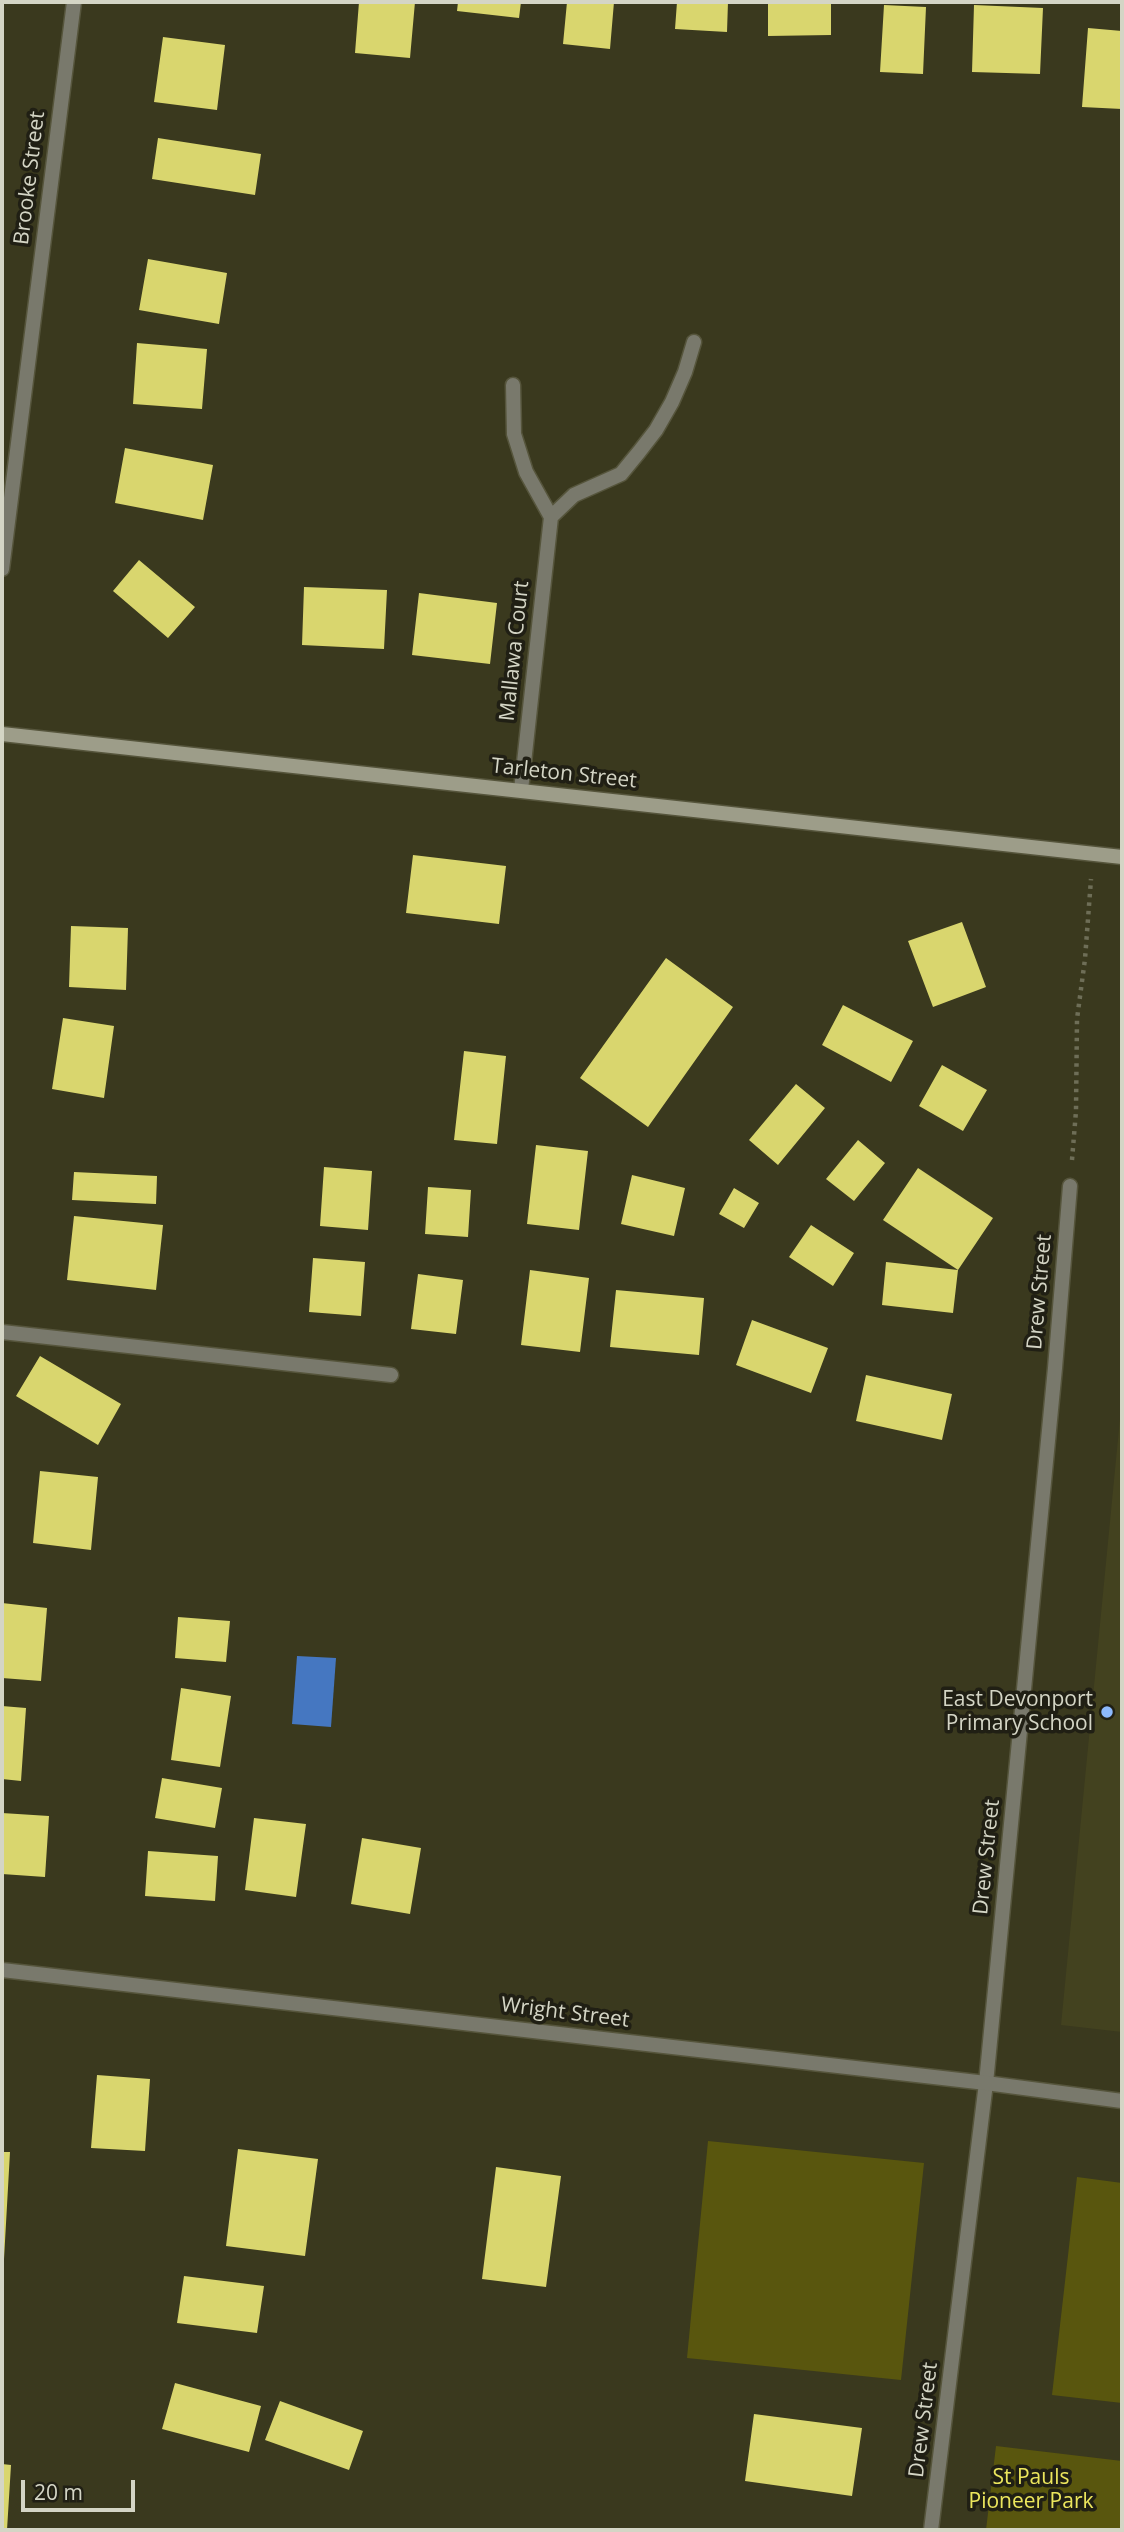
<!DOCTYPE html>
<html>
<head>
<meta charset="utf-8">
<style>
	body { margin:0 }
	#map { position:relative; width:1124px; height:2532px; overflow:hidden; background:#3a391e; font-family:"Open Sans",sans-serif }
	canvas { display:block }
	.frame { position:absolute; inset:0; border:4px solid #d4d5c5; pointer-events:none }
	.scale { position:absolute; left:21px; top:2480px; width:114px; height:32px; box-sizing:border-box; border:4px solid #d4d5c5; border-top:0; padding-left:9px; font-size:21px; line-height:24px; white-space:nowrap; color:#d4d5c5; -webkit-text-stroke:5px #201f14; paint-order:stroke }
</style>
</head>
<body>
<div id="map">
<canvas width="1124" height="2532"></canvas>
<div class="frame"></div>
<div class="scale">20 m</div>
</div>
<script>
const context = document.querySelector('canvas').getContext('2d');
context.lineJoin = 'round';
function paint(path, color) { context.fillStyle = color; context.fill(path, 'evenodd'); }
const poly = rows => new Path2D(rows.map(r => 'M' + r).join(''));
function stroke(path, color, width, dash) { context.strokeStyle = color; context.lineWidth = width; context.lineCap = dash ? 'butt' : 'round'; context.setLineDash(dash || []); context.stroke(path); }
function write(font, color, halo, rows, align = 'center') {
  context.font = font + ' "Open Sans",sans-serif'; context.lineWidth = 7; context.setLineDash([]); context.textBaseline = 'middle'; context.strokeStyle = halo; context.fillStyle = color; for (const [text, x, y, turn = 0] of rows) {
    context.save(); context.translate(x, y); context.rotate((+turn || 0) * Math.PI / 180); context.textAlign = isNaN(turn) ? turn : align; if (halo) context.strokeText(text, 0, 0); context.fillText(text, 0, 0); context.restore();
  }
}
paint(poly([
	[1122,1398,1122,2032,1061,2025]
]), '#43421f');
paint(poly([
	[708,2141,924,2163,901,2380,687,2358],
	[1077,2177,1122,2183,1122,2403,1052,2395],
	[996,2446,1122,2461,1122,2530,986,2530]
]), '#59560e');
paint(poly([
	[297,1656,336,1658,331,1727,292,1724]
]), '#4577c1');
paint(poly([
	[359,2,415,2,410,58,355,53],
	[458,2,521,2,519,18,457,11],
	[567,2,614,2,610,49,563,44],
	[677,2,728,2,727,32,675,29],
	[768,2,831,2,831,35,768,36],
	[884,5,926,7,923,74,880,72],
	[974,5,1043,8,1040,74,972,72],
	[1088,28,1122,31,1122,109,1082,107],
	[163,37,225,45,217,110,154,102],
	[158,138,261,154,255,195,152,179],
	[148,259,227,273,219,324,139,310],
	[137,343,207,349,202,409,133,404],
	[125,448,213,465,203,520,115,503],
	[139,560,195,607,168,638,113,591],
	[304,587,387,590,384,649,302,645],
	[419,593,497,603,490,664,412,655],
	[413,855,506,866,499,924,406,913],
	[962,922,986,987,933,1007,908,941],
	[71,926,128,928,126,990,69,987],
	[666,958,733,1007,648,1127,580,1078],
	[843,1005,913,1041,891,1082,822,1045],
	[63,1018,114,1026,104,1098,52,1089],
	[464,1051,506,1056,497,1144,454,1140],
	[942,1065,987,1090,963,1131,919,1106],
	[796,1084,825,1108,778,1165,749,1140],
	[858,1140,885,1163,854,1201,826,1179],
	[536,1145,588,1151,579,1230,527,1224],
	[324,1167,372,1171,368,1230,320,1226],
	[918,1168,993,1218,958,1270,883,1220],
	[74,1172,157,1176,156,1204,72,1200],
	[632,1175,685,1188,674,1236,621,1224],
	[428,1187,471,1190,468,1237,425,1234],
	[734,1188,759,1203,744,1228,719,1214],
	[74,1216,163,1225,156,1290,67,1280],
	[811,1225,854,1253,833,1286,789,1257],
	[313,1258,365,1262,361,1316,309,1312],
	[886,1262,958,1270,953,1313,882,1305],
	[530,1270,589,1278,580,1352,521,1345],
	[418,1274,463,1280,456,1334,411,1329],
	[616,1290,704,1298,699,1355,610,1347],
	[752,1320,828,1348,811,1393,736,1365],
	[40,1356,121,1404,98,1445,16,1396],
	[866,1375,952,1394,942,1440,856,1421],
	[40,1471,98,1477,91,1550,33,1543],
	[2,1603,47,1608,41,1681,2,1678],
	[178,1617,230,1621,226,1662,175,1658],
	[181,1688,231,1696,220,1767,171,1760],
	[2,1706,26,1708,21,1781,2,1779],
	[162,1778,222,1788,215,1828,155,1818],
	[2,1813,49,1816,45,1877,2,1874],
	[254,1818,306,1824,296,1897,245,1890],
	[362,1838,421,1848,410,1914,351,1904],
	[148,1851,218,1856,215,1901,145,1896],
	[97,2075,150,2079,145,2151,91,2148],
	[238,2149,318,2159,305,2256,226,2246],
	[2,2152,10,2152,4,2259,2,2259],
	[496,2167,561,2176,546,2287,482,2279],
	[184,2276,264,2286,257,2333,177,2323],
	[175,2383,261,2406,249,2452,162,2429],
	[280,2401,363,2431,349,2470,265,2440],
	[754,2414,862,2428,852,2496,745,2481],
	[2,2464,11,2465,7,2530,2,2530]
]), '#d9d66e');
const service = poly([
	[513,385,514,434,526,472,551,517],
	[521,790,551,517,574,495,621,474,639,452,656,430,672,402,685,372,694,342],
	[2,1332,391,1375]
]);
const minor = poly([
	[931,2530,986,2083,1055,1368,1070,1186]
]);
const tertiary = poly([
	[2,569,74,2],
	[2,1970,986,2083,1122,2101]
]);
const secondary = poly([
	[2,734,1122,857]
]);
stroke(service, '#56553c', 17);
stroke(minor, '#56553c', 17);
stroke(tertiary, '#56553c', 17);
stroke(secondary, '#56553c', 17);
stroke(poly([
	[1072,1160,1076,1111,1077,1019,1085,959,1091,879]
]), '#6e6e57', 4.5, [3.5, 5]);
stroke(service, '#79796c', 14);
stroke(minor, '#79796c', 14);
stroke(tertiary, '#79796c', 14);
stroke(secondary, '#9d9d89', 14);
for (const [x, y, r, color] of [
	[1107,1712,7,"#8cb9fc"]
]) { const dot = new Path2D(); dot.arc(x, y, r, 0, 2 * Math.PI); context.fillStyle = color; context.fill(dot); stroke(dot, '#201f14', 2.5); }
write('21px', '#d4d5c5', '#201f14', [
	["Brooke Street",30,178,-83],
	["Mallawa Court",515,651,-84],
	["Tarleton Street",564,774,6],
	["Drew Street",1040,1292,-85],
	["Drew Street",987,1857,-84],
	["Wright Street",565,2013,7],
	["Drew Street",924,2420,-83]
]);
write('21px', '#d4d5c5', '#201f14', [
	["East Devonport",1093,1700],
	["Primary School",1093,1724]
], 'right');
write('21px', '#ece65d', '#201f14', [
	["St Pauls",1031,2478],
	["Pioneer Park",1031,2502]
]);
</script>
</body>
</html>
